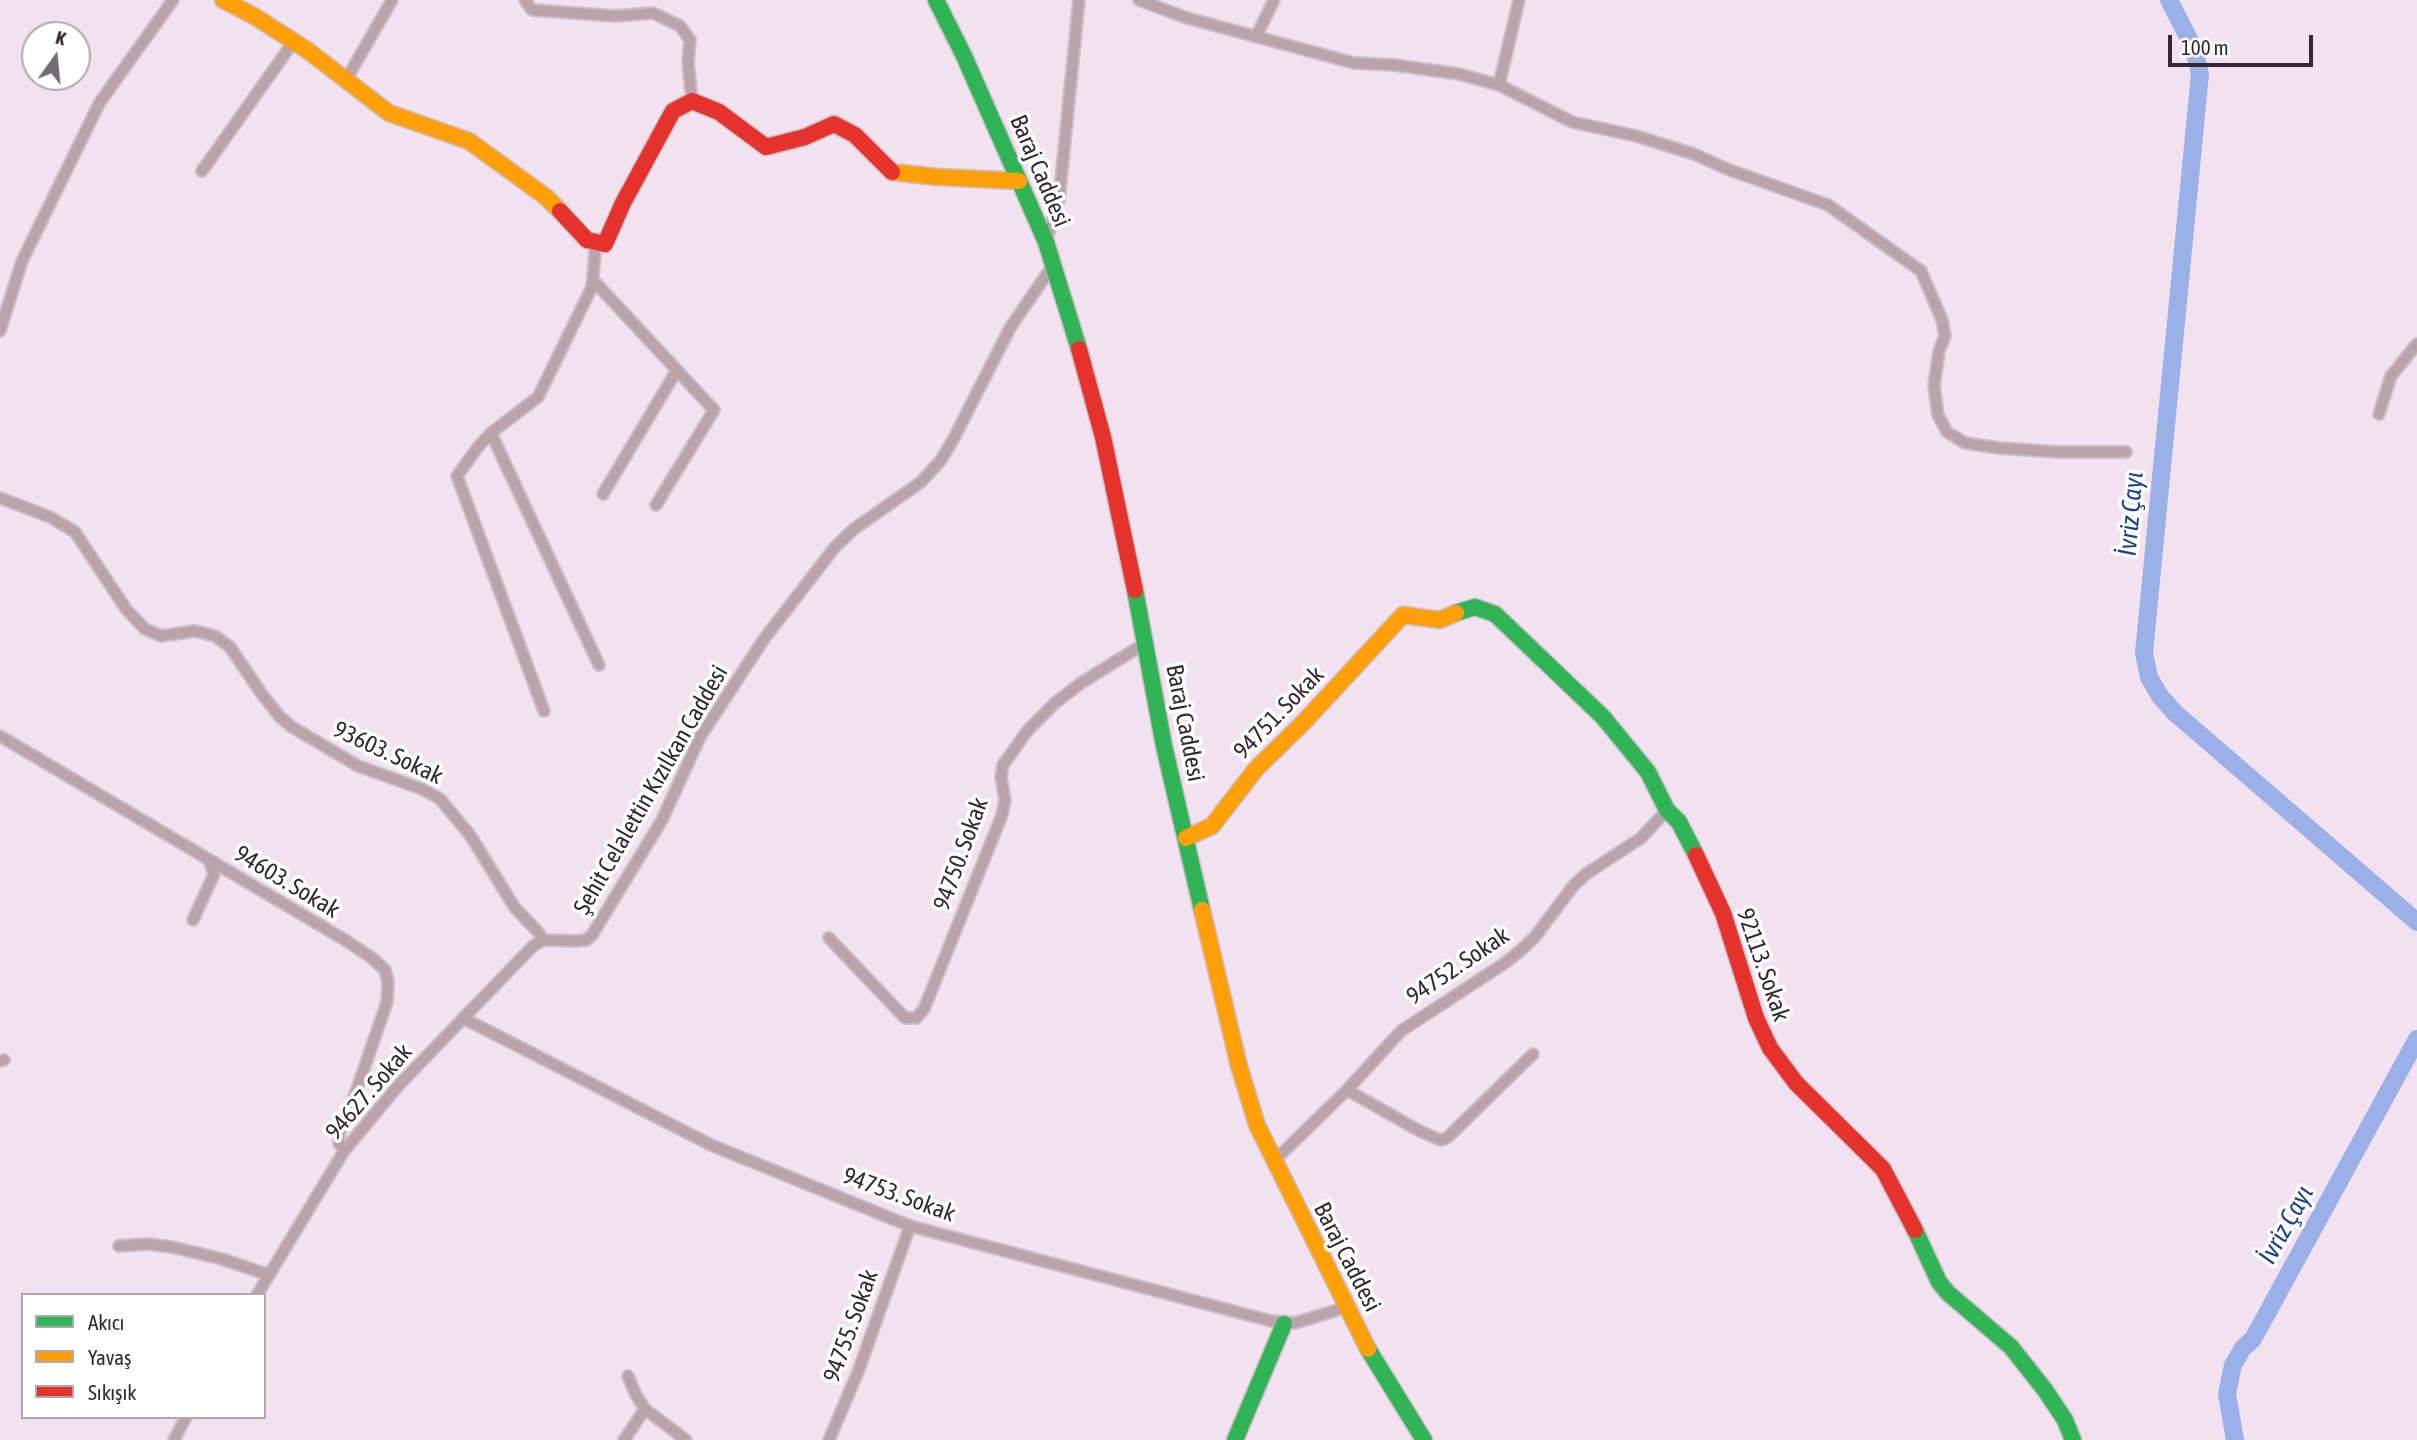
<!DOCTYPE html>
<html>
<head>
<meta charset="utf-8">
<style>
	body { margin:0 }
	#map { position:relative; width:2417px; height:1440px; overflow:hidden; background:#f2e1ef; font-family:"Asap Condensed",sans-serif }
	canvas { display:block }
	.legend { position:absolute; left:21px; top:1293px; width:245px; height:126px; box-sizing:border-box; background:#fff; border:2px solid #aea9ad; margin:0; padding:9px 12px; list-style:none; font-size:21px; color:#342932 }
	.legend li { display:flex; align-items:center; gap:14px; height:35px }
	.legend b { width:35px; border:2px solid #aea9ad }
	.north { position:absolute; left:21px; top:21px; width:70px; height:70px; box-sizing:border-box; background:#fff; border:2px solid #aea9ad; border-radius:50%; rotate:15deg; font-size:19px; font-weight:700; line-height:28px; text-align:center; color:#342932 }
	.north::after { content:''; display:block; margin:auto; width:24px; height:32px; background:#766974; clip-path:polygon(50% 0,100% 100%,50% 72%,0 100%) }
	.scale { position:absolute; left:2168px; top:35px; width:145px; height:32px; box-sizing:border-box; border:4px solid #342932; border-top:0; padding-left:9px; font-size:21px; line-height:24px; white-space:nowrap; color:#342932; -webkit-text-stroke:5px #fff; paint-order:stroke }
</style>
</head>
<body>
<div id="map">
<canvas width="2417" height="1440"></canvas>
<ul class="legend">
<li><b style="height:9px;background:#30b455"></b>Akıcı</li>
<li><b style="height:9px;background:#ff9f0a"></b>Yavaş</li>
<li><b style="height:9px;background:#e5322d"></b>Sıkışık</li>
</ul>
<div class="north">K</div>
<div class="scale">100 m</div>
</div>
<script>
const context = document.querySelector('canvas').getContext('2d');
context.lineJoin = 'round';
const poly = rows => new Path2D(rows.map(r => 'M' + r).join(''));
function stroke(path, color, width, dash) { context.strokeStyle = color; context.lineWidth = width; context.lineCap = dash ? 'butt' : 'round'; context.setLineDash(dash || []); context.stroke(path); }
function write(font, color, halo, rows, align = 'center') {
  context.font = font + ' "Asap Condensed",sans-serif'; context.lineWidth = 7; context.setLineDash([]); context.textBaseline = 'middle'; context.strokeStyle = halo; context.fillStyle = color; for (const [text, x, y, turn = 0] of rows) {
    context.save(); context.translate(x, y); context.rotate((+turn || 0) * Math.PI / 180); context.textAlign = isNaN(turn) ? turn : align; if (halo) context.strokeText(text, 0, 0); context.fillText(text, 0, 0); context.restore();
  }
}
stroke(poly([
	[2169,0,2194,49,2200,74,2144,653,2149,677,2160,696,2174,712,2417,922],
	[2235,1440,2227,1394,2233,1365,2243,1348,2253,1339,2417,1039]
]), '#9ab0e7', 18);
const street = poly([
	[525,0,532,10,615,16,653,13,680,26,690,40,688,62,692,101],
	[1139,0,1187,18,1354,63,1394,65,1459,74,1499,85,1572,122,1636,136,1694,154,1727,169,1828,205,1921,271,1942,320,1945,336,1939,351,1934,386,1938,415,1947,432,1965,443,1999,448,2058,452,2126,452],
	[1256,37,1274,0],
	[346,80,392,0],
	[1499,85,1519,0],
	[202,171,294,41],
	[596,242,592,287,538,397,491,433,599,665],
	[1046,242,1059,200,1079,0],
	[593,280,714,410,656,505],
	[0,331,22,261,100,102,173,0],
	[2379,414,2391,376,2417,344],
	[491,433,478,447,457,476,544,711],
	[603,494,677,370],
	[0,498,50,517,75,532,126,609,145,629,161,636,195,631,215,636,230,647,261,693,280,717,292,727,358,766,422,789,440,799,470,835,515,908,539,933,543,940],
	[0,736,345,940,372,958,385,970,388,982,387,1002,348,1115,339,1133,339,1143,344,1151],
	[193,920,214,874,209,860],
	[829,938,905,1018,916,1018,924,1009,1002,815,1005,800,1001,777,1003,765,1028,730,1055,703,1081,683,1147,642],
	[463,1018,711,1145,910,1226,1271,1321,1295,1323,1347,1307],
	[0,1061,4,1060],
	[1347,1090,1418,1130,1440,1140,1447,1138,1533,1054],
	[1274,1161,1347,1090,1401,1031,1505,963,1520,951,1534,938,1574,885,1586,874,1641,838,1667,810],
	[119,1246,147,1244,172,1247,222,1259,269,1275],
	[257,1295,344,1151,398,1086,533,946,543,940,576,941,586,940,592,935,662,820,700,737,764,639,835,547,854,529,921,482,941,460,954,438,1010,328,1053,265],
	[628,1376,636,1395,645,1409,686,1440],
	[174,1440,186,1417],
	[624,1440,645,1409],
	[829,1440,858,1372,910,1226]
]);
const fast = poly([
	[936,0,964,56,1046,242,1079,349],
	[1135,590,1164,746,1202,910],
	[1456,613,1475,607,1495,614,1603,717,1648,772,1667,810,1679,822,1696,855],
	[1915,1230,1939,1282,1948,1293,2011,1347,2045,1390,2065,1420,2073,1440],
	[1368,1349,1424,1440],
	[1235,1440,1284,1324]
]);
const slow = poly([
	[223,0,254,16,307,50,389,113,469,141,546,197,560,211],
	[892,172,938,177,1019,181],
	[1186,838,1212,826,1256,769,1303,723,1403,615,1440,620,1456,613],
	[1202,910,1239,1066,1257,1125,1368,1349]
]);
const jam = poly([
	[560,211,587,240,605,244,623,203,673,111,692,101,719,112,766,147,805,137,834,124,855,135,892,172],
	[1079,349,1103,437,1135,590],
	[1696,855,1723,913,1756,1018,1770,1048,1796,1083,1883,1169,1915,1230]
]);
stroke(street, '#cabec8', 14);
stroke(fast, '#cabec8', 19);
stroke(slow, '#cabec8', 19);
stroke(jam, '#cabec8', 19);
stroke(street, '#baa4a9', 10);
stroke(fast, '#30b455', 16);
stroke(slow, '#ff9f0a', 16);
stroke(jam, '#e5322d', 16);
write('24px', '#342932', '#fff', [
	["Baraj Caddesi",1040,171,67],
	["94751. Sokak",1279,713,-46],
	["Baraj Caddesi",1185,723,79],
	["93603. Sokak",388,753,25],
	["Şehit Celalettin Kızılkan Caddesi",651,790,-60],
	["94750. Sokak",961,854,-70],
	["94603. Sokak",287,882,31],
	["92113. Sokak",1763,965,71],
	["94752. Sokak",1458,966,-34],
	["94627. Sokak",369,1092,-49],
	["94753. Sokak",899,1195,20],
	["Baraj Caddesi",1347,1257,63],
	["94755. Sokak",851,1326,-70]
]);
write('italic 26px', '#194093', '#fff', [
	["İvriz Çayı",2131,514,-85],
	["İvriz Çayı",2286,1225,-61]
]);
</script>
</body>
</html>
